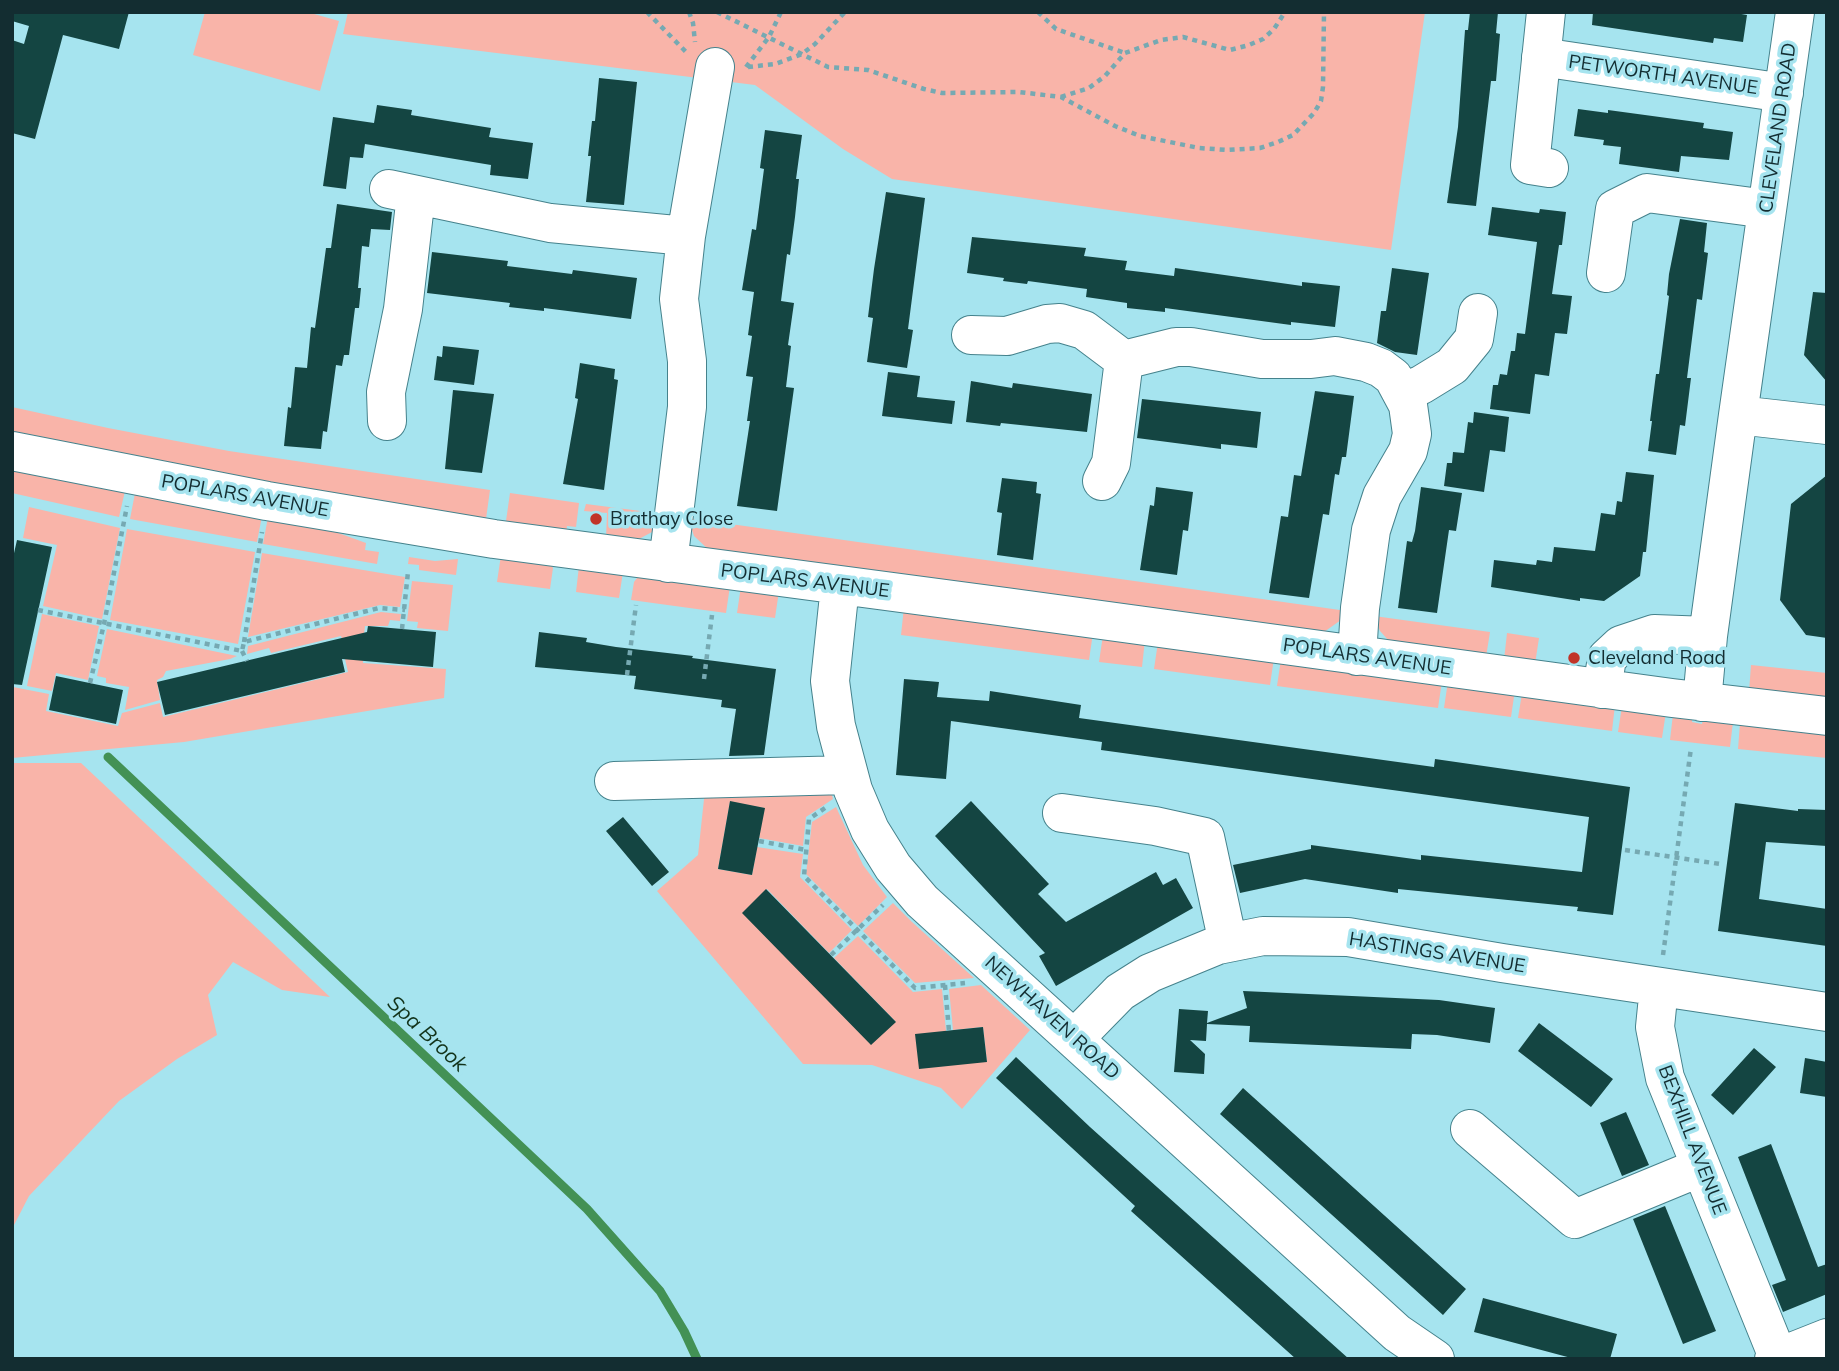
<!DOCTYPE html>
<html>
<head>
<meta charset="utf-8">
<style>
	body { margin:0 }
	#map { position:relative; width:1839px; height:1371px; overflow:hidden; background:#a6e4ef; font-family:Mulish,sans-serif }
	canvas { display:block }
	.frame { position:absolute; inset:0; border:14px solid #132d31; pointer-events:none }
</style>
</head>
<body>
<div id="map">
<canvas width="1839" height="1371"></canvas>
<div class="frame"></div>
</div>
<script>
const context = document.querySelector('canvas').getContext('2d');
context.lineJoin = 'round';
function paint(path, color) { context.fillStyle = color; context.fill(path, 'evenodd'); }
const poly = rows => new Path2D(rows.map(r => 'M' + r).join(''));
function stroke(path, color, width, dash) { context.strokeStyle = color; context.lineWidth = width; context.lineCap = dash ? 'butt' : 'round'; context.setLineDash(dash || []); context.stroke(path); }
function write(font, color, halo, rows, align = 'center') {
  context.font = font + ' Mulish,sans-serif'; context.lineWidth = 7; context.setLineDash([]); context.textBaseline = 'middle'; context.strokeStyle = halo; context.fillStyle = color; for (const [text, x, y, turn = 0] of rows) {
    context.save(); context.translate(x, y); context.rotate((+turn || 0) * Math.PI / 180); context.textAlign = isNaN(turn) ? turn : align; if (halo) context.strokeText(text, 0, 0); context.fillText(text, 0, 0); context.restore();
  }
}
paint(poly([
	[205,12,307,12,339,21,320,91,193,55],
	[348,12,1425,12,1391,250,892,179,843,149,755,85,343,34],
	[12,407,108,428,229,451,490,490,485,526,12,436],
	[12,466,125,491,119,517,12,493],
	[135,493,262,516,257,542,130,519],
	[510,493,579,503,576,527,567,526,566,534,505,528],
	[586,504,664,514,652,532,639,539,606,539,607,513,584,511],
	[29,507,120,528,102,619,43,606,57,545,23,538],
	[268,517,311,523,366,543,365,550,379,552,377,564,263,544],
	[688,518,1347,611,1341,620,1324,632,709,550,694,536],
	[127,529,255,552,238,644,110,620],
	[262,553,405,577,400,607,380,605,248,637],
	[501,555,549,561,553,568,550,589,497,582],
	[409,557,435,561,458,559,456,575,419,570,419,565,408,564],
	[579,566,623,572,619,598,576,592],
	[640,574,730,586,726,613,631,600,634,582],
	[412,581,453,585,448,631,417,628,418,622,407,621],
	[741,586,779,591,775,618,737,613],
	[904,607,1093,633,1089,660,901,635],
	[381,612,401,614,400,621,390,620,388,626,365,626,363,642,344,646,341,636,271,653,269,648,247,654,248,646],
	[42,614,99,626,88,680,56,673,52,691,27,686],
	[1374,616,1490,632,1486,657,1389,641,1380,631],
	[107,629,237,656,230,659,166,671,163,677,157,680,160,700,125,710,129,687,106,683,106,678,97,676],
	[1507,633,1539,638,1535,664,1504,660],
	[1103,635,1145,640,1142,667,1099,662],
	[1158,642,1274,658,1270,685,1154,669],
	[363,654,363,663,446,669,444,698,184,742,12,758,13,687,49,694,46,711,118,726,122,713,160,703,163,717,348,672,345,659],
	[1281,659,1442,681,1438,708,1277,686],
	[1751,665,1827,673,1827,701,1749,692],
	[1448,681,1515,690,1511,717,1444,708],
	[1522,693,1615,705,1612,731,1518,718],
	[1622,706,1666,712,1662,738,1618,732],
	[1673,714,1692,717,1692,722,1702,724,1703,718,1733,722,1730,747,1670,740],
	[1740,723,1827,731,1827,758,1738,749],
	[12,763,81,763,330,997,282,990,233,962,208,995,217,1035,177,1059,119,1101,29,1196,12,1229],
	[828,781,833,799,806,817,803,846,759,838,764,808,730,802,718,869,752,875,757,847,803,854,800,877,852,930,829,953,767,889,743,913,896,1022,834,958,858,936,913,992,942,989,946,1031,987,1062,983,1027,953,1030,949,989,981,985,1030,1030,962,1109,941,1088,872,1065,803,1064,657,891,698,855,705,790],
	[836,807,863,865,887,897,858,926,806,874,812,822],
	[893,903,912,922,974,978,915,983,863,931]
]), '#f9b4a9');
stroke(poly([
	[108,757,587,1209,660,1291,684,1331,697,1359]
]), '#439155', 9);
paint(poly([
	[12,12,129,12,119,49,63,35,35,139,12,133,12,40,24,44,29,26,12,21],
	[1470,12,1498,12,1496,33,1500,34,1496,81,1491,81,1476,206,1447,203,1458,127,1465,30,1468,30],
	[1593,12,1730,12,1747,15,1743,42,1714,38,1713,43,1592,25],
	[599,78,637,82,624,205,586,202,591,156,588,156,592,121,595,121],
	[377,105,412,110,411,115,491,128,489,137,533,143,528,179,490,175,491,165,365,144,363,158,350,157,346,189,323,186,333,117,374,123],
	[1578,109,1608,113,1608,110,1704,123,1703,128,1733,132,1729,160,1681,156,1679,172,1619,164,1621,147,1603,145,1604,140,1574,136],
	[765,130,802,135,796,179,799,179,795,217,790,255,787,254,781,301,794,303,788,345,791,346,786,387,794,388,777,511,737,506,750,421,747,421,753,377,746,376,752,336,748,335,754,292,742,290,752,229,756,230,764,169,760,168],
	[886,192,925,198,908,329,913,330,907,368,867,362,873,318,868,317,874,269],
	[337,204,392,212,390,230,371,229,369,247,362,246,358,288,361,288,359,308,355,308,349,355,344,355,342,366,336,365,327,432,323,431,321,449,284,446,288,407,291,408,295,367,307,368,311,327,315,328,326,248,331,248],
	[1492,207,1539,213,1540,209,1566,212,1562,245,1559,245,1552,294,1572,296,1567,334,1555,333,1549,376,1535,374,1530,414,1490,409,1493,385,1498,385,1500,374,1507,375,1511,351,1515,351,1517,333,1525,334,1537,242,1488,235],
	[1680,219,1707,223,1704,252,1708,253,1702,300,1697,299,1687,378,1691,378,1685,426,1680,425,1676,455,1648,451,1652,421,1650,421,1656,374,1659,374,1669,296,1667,295,1669,274],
	[972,237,1086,248,1084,256,1127,261,1125,270,1174,276,1175,268,1302,286,1302,282,1340,286,1335,327,1291,322,1291,325,1165,308,1165,312,1127,308,1127,303,1086,297,1087,289,1028,281,1027,284,1003,281,1004,278,967,273],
	[432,252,508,261,507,266,572,274,573,270,637,278,631,319,544,308,544,311,509,307,510,303,427,293],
	[1392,268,1429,273,1417,355,1395,352,1377,343,1381,311,1386,311],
	[1813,292,1827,293,1827,382,1804,355],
	[443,346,479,350,474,385,434,380,437,356,442,357],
	[580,363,615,369,614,379,618,380,604,490,563,484,578,399,575,398],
	[888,372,920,376,917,397,955,401,952,424,882,416],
	[971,381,1012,388,1013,383,1092,394,1087,432,1001,423,1000,426,966,422],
	[453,390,494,394,482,473,445,469],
	[1315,391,1354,396,1346,457,1342,457,1339,475,1335,474,1329,515,1323,514,1309,598,1269,593,1281,516,1288,517,1294,475,1301,476],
	[1142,399,1261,412,1257,448,1221,444,1221,449,1137,438],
	[1474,412,1509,417,1505,452,1490,450,1484,492,1444,486,1447,463,1452,463,1453,452,1464,453,1468,422,1473,423],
	[1626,472,1654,475,1646,552,1643,552,1640,576,1604,601,1580,598,1580,601,1491,587,1494,560,1536,565,1537,560,1552,562,1554,547,1595,551,1601,513,1615,515,1617,501,1622,502],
	[1827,475,1827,638,1806,635,1780,600,1791,504],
	[1002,478,1037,482,1036,493,1041,494,1033,560,997,555,1002,513,997,512],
	[1156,487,1193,492,1188,531,1183,530,1177,575,1140,570,1150,505,1154,506],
	[1421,487,1462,493,1456,531,1449,530,1437,613,1398,608,1407,541,1412,542,1415,531],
	[17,540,52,547,22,685,12,684,12,562],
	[368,626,436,632,433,667,342,659,345,672,165,715,157,682,367,632],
	[539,632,587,638,586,642,616,647,693,656,692,658,776,669,764,755,729,756,736,709,721,707,722,700,634,689,636,676,535,667],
	[56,676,123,690,116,724,49,710],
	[904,679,939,682,937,697,989,701,990,691,1081,705,1079,718,1434,767,1435,759,1630,787,1613,915,1577,911,1578,907,1398,889,1398,893,1305,879,1240,893,1233,865,1311,849,1311,845,1421,860,1421,855,1582,872,1589,817,1101,750,1102,742,951,721,946,779,896,775],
	[730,801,765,808,752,875,718,869],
	[971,801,1049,884,1038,894,1066,922,1156,872,1163,885,1176,878,1193,908,1056,986,1039,956,1045,953,935,836],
	[1735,803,1798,811,1798,809,1827,810,1827,846,1766,842,1759,899,1827,909,1827,946,1718,931],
	[623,817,669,872,652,886,606,831],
	[766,889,896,1022,871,1045,742,913],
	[1243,991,1439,1000,1495,1008,1490,1043,1437,1035,1412,1034,1411,1049,1249,1042,1250,1026,1207,1024,1206,1041,1190,1040,1205,1054,1204,1074,1174,1072,1179,1009,1208,1011,1207,1023,1247,1008],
	[1539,1023,1613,1079,1591,1107,1518,1051],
	[983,1027,987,1062,919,1069,915,1034],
	[1754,1048,1776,1067,1733,1115,1711,1095],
	[1016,1057,1090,1127,1349,1359,1296,1359,1131,1211,1135,1206,996,1078],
	[1805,1058,1827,1062,1827,1097,1800,1093],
	[1243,1088,1466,1289,1443,1315,1220,1114],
	[1626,1112,1649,1165,1622,1176,1600,1123],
	[1771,1144,1818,1267,1827,1264,1827,1294,1783,1312,1772,1285,1786,1280,1738,1157],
	[1665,1206,1716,1331,1683,1344,1633,1219],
	[1483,1298,1617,1334,1610,1359,1575,1359,1474,1332]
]), '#144542');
const minor = poly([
	[1546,12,1530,165,1549,168],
	[1541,57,1784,93],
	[389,189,550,223,686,236],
	[1606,273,1615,209,1647,193,1767,209],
	[971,335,1007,336,1047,324,1060,323,1084,330,1124,360,1176,347,1191,347,1262,359,1311,359,1335,356,1366,362,1381,368,1393,377,1408,405,1412,434,1408,451,1382,496,1371,530,1360,608,1357,656],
	[1403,392,1421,385,1452,366,1474,339,1478,313],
	[1738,415,1827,425],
	[387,421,386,392,403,309,416,195],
	[12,451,267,501,494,539,1006,607,1672,698,1827,716],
	[1102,481,1111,463,1124,360],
	[668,563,687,407,687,361,679,299,686,236,715,67],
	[840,586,830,681,836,726,853,790,870,830,893,867,922,901,1397,1333,1435,1359],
	[1602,689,1607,658,1621,645,1654,634,1708,636],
	[1702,702,1708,636,1738,415,1795,12],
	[614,781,848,775],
	[1062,813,1155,826,1205,837,1228,943],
	[1659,987,1655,1027,1665,1078,1778,1357],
	[1075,1038,1120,992,1150,973,1218,945,1263,936,1348,937,1502,963,1827,1012],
	[1470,1129,1575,1219,1701,1167],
	[1774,1359,1827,1338]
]);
stroke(minor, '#45828c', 40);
stroke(poly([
	[647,12,687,53],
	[689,12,693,23,695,42],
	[717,12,828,67,868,70,924,89,942,93,1019,92,1061,97,1115,126,1140,136,1199,148,1227,150,1260,148,1278,142,1293,135,1314,113,1321,101,1323,87,1324,12],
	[1038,12,1056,29,1125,53],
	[746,67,769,37,781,12],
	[748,67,775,64,802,54,815,44,845,12],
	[1061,97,1089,88,1105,76,1125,53,1161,40,1183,37,1230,50,1249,45,1263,39,1274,29,1285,12],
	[38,610,242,651,244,642,379,608,405,610],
	[402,629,408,572],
	[244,642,262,532],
	[242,651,247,661],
	[627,675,636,605],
	[704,679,712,615],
	[90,683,104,624,127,506],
	[825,808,809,819,804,876,915,988,965,983],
	[759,841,806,850],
	[1625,850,1720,864],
	[831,955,883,905],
	[1663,955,1691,748],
	[945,985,949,1031]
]), '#76a9b2', 4.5, [5, 5]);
stroke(minor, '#fff', 38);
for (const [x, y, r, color] of [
	[596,519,7,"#c13428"],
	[1574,658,7,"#c13428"]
]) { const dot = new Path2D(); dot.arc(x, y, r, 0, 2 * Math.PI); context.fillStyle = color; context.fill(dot); stroke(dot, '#a6e4ef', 2.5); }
write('19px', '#132d31', '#a6e4ef', [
	["PETWORTH AVENUE",1663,75,8],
	["CLEVELAND ROAD",1778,128,-82],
	["POPLARS AVENUE",245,496,10],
	["POPLARS AVENUE",805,581,7],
	["POPLARS AVENUE",1367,657,8],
	["HASTINGS AVENUE",1437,953,9],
	["NEWHAVEN ROAD",1052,1018,42],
	["BEXHILL AVENUE",1692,1140,69]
]);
write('19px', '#132d31', '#a6e4ef', [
	["Brathay Close",610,519],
	["Cleveland Road",1588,658]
], 'left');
write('italic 21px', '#12331a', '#a6e4ef', [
	["Spa Brook",427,1034,43]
]);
</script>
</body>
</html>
